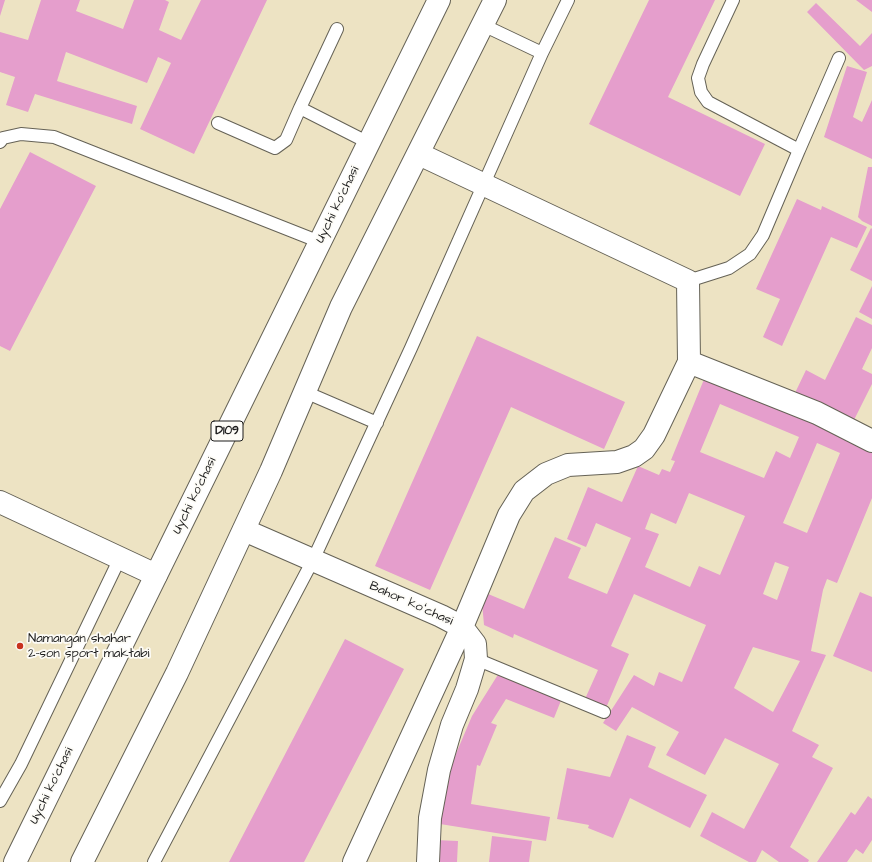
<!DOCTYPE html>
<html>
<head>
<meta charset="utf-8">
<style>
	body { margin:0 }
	canvas { display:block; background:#ede3c3 }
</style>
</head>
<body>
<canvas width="872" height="862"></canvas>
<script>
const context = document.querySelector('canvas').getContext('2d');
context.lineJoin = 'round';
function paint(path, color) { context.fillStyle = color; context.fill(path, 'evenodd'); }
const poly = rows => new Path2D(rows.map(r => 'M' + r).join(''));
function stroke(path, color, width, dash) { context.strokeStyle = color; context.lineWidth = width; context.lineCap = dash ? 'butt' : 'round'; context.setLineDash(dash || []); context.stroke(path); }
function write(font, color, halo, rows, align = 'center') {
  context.font = font + ' "Architects Daughter",sans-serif'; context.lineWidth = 3.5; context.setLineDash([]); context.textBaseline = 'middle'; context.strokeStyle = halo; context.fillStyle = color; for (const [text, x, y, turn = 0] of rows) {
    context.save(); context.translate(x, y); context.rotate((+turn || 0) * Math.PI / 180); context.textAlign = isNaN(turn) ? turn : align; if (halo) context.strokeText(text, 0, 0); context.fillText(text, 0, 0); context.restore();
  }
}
paint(poly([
	[0,0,5,0,0,16],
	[41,0,80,0,76,11,123,29,134,0,165,0,169,2,159,30,181,40,201,0,267,0,194,154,140,129,171,63,158,57,147,83,66,52,57,81,137,106,132,124,35,94,28,112,6,105,15,77,0,72,0,32,28,40],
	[649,0,715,0,668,97,765,144,740,196,589,124],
	[856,0,872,0,872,12],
	[816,3,860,46,872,33,872,66,864,70,807,12],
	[847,66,867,72,853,117,862,122,872,100,872,159,824,137],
	[30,152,96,186,10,351,0,346,0,209],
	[868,167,872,167,872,226,862,221,858,217],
	[797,199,821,210,822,206,867,227,857,248,831,237,782,346,763,337,780,299,756,289],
	[871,228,872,229,872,281,850,270],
	[872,286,872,319,859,312],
	[856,317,872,325,872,348,862,369,872,374,872,384,853,422,795,393,806,370,825,380],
	[477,336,625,402,604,449,511,407,430,590,375,566],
	[707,372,872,447,872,498,837,583,827,579,823,590,811,651,826,655,792,731,819,745,812,757,833,768,790,847,809,860,808,862,779,862,762,850,756,862,749,862,700,836,712,812,744,829,779,764,725,738,705,775,666,755,679,732,632,707,616,731,603,723,634,675,654,686,659,672,682,682,706,625,634,594,611,646,629,654,606,708,585,699,598,670,514,634,513,638,484,625,481,591,524,609,555,537,581,548,568,578,607,594,631,538,596,523,586,547,567,539,588,487,622,502,638,466,659,475,662,469,670,472,675,461,671,460],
	[720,404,799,437,790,458,776,451,764,478,700,452],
	[817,443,840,453,807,533,783,523],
	[689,493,745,516,720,575,699,566,690,587,645,567,659,534,645,529,651,513,676,524],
	[775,562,789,567,777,600,763,594],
	[753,647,800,661,773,712,734,688],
	[860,592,872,597,872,672,833,656],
	[345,639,404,669,304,862,229,862],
	[499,673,562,698,554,718,506,699,491,723,497,725,480,766,477,765,471,804,550,817,546,841,440,824,452,756,455,756,472,716],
	[627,735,656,747,648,767,707,795,690,828,630,798,613,838,588,828,589,825,557,819,567,768,610,777],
	[868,796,872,799,872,840,863,854,856,849,847,862,817,862,851,812,855,815],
	[492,836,532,841,529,862,489,862],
	[435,840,458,841,457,862,434,862]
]), '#e59ecc');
const lane = poly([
	[483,25,542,53],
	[337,29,300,108,369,143],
	[218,123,275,148,286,140,300,108],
	[0,142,3,138,21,134,54,137,320,242],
	[799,150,839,58],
	[688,281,729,268,750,254,763,235,799,150,708,102,701,92,698,78,703,64,733,0],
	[305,392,377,423],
	[476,659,604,712],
	[0,801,21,764,120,558],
	[154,862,313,560,411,348,542,53,568,0]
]);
const street = poly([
	[689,362,817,413,872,441],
	[0,502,156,575],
	[244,530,441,616,462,627,475,644,476,659,467,689,452,725,439,770,430,818,428,862],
	[354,862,462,627,509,515,524,491,546,474,568,465,617,462,634,456,644,449,654,435,689,362,688,281,419,154]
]);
const primary = poly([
	[15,862,439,0],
	[82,862,177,673,271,471,341,307,495,0]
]);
stroke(lane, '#656256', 14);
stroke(street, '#656256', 24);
stroke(primary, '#656256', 24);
stroke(lane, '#fff', 12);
stroke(street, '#fff', 22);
stroke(primary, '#fff', 22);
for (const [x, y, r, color] of [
	[20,646,4,"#c8321e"]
]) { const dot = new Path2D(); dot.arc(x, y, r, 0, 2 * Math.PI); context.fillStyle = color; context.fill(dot); stroke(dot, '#fdfcf7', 1.5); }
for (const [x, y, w] of [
	[227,431,32]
]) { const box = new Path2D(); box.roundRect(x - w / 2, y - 10, w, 20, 3); context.fillStyle = '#fdfcf7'; context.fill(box); stroke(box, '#1c1c1c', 1); }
write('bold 12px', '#1c1c1c', null, [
	["D109",227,431]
]);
write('13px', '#1c1c1c', '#fdfcf7', [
	["Uychi ko'chasi",338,205,-64],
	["Uychi ko'chasi",195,496,-64],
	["Bahor koʻchasi",411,604,24],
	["Uychi ko'chasi",52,786,-64]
]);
write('13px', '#1c1c1c', '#fdfcf7', [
	["Namangan shahar",28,639],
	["2-son sport maktabi",28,654]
], 'left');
</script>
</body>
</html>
